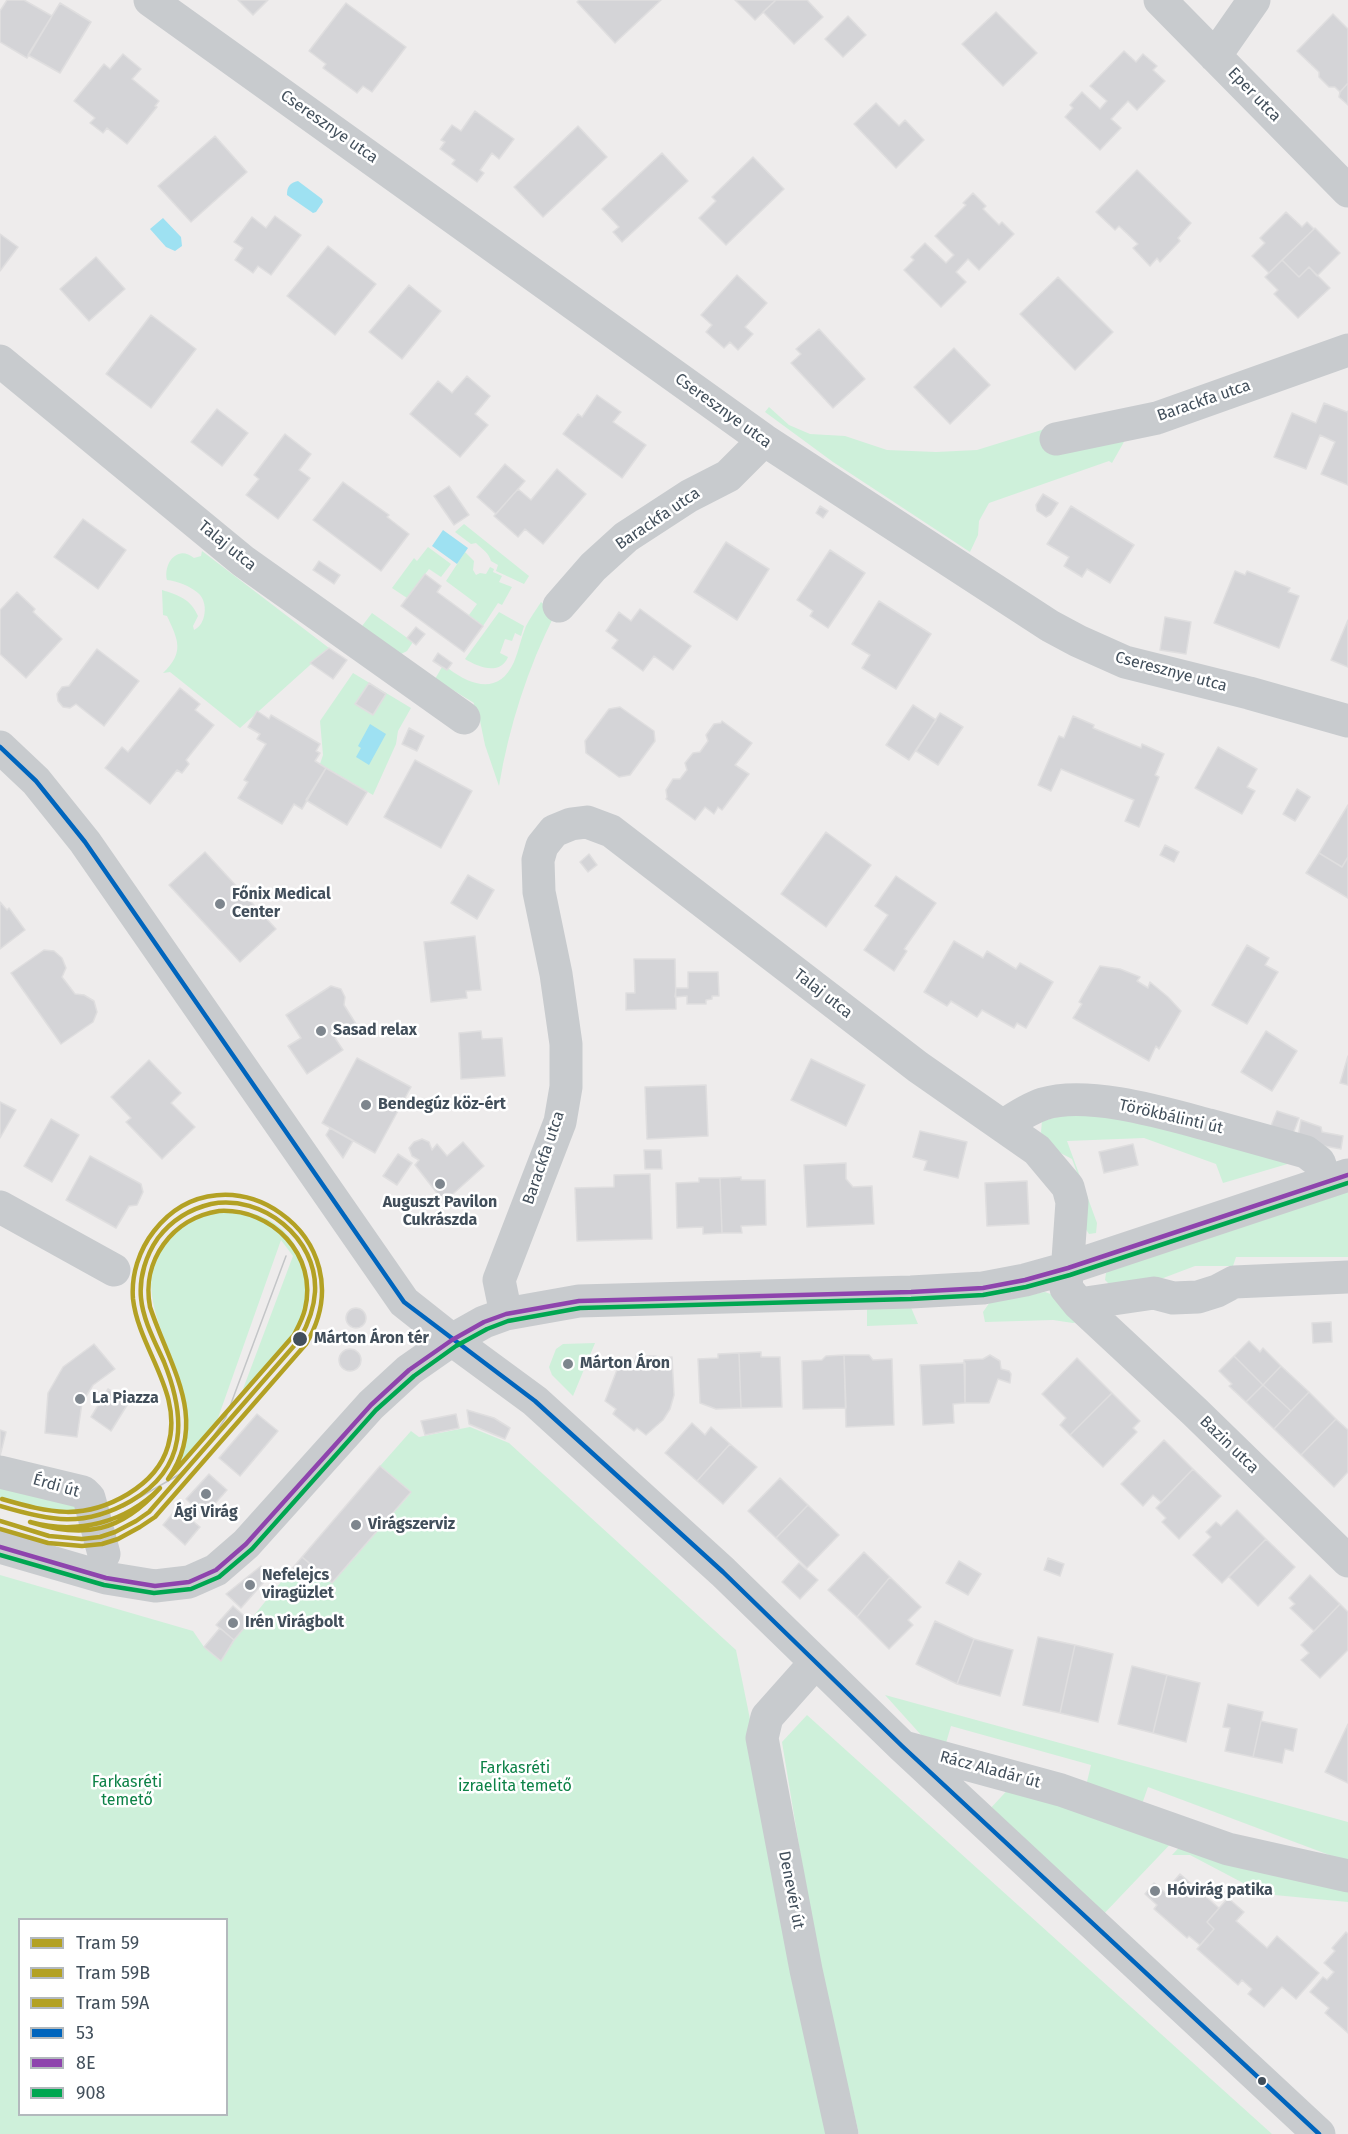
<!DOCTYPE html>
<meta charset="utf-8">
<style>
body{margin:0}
#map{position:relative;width:1348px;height:2134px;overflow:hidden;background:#eeecec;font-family:"Fira Sans",sans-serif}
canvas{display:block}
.legend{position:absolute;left:18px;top:1918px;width:210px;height:198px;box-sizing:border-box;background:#fff;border:2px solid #b3b9bd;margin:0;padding:8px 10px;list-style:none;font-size:18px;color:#424f5b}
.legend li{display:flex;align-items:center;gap:12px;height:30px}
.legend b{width:30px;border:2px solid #b3b9bd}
</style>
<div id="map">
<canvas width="1348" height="2134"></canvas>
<ul class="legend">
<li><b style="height:8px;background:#b3a124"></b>Tram 59</li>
<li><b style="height:8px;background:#b3a124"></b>Tram 59B</li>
<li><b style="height:8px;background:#b3a124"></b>Tram 59A</li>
<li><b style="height:8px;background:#0065bd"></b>53</li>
<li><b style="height:8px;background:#8e44ad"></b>8E</li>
<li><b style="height:8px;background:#00a651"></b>908</li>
</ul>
</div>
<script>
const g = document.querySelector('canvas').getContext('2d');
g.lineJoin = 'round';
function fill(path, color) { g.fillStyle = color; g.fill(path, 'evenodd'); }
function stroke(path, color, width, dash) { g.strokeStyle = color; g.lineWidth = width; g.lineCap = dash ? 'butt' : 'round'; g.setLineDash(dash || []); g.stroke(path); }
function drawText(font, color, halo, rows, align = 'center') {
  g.font = font + ' "Fira Sans",sans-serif'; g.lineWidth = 5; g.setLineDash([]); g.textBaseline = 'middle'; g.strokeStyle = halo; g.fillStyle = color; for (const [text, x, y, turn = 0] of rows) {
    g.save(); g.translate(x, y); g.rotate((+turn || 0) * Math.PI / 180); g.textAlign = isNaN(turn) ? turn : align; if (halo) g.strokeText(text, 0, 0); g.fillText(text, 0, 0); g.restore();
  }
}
fill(new Path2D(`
 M769 407 789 425 810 434 845 436 887 450 936 452 977 450 1048 428 1129 433 1112 463 1109 461 989 503 979 521 978 535 970 552 833 462 765 412Z
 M464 524 529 576 524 584 496 571 498 565 491 561C489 553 482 549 476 543L471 544 455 532Z
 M428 547 451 564 441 577 429 569 407 598 392 588 414 558 417 561Z
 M202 551 329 648 240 728 170 672 163 673C185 652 178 640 167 616L163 615 162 590C178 595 191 599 198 616L193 626 194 630C206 625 209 602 198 593 190 586 177 581 167 580 163 563 178 544 194 558L201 556Z
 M465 552 474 561 473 570 476 575 480 573 486 574 490 567 494 569 493 572 502 576 499 582 512 587 502 605 498 603 483 626 469 615 477 604 446 581Z
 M541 602 555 614C528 667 509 726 499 786L485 745 479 716 473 709 474 703 435 679 442 667 447 670 449 669C472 686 499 695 514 662 519 650 521 638 526 626 530 618 536 610 541 602Z
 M499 612 524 626 521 636 515 633 512 641 505 639 500 653 508 657C500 676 478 667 465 659Z
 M372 613 413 642 407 651 401 654 359 630Z
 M353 673 411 708 398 731 396 744 373 795 320 764 323 755 320 721Z
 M1095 1107 1301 1160 1223 1183 1216 1164 1144 1138 1067 1141 1097 1223 1096 1233 1089 1234 1085 1228 1086 1197 1072 1159 1045 1145 1041 1132 1042 1121Z
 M1348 1189V1257H1236L1233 1266H1195L1158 1280 1109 1284 1105 1280 1106 1273 1113 1269Z
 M218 1210C231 1210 243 1210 255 1214 305 1230 318 1287 297 1330L240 1397 293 1256 281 1240 218 1418 213 1428 180 1467 174 1468C175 1462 179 1457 181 1451 186 1439 189 1423 187 1410 182 1356 124 1291 167 1239 181 1222 197 1214 218 1210Z
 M1045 1292 1056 1296 1082 1321 1073 1323 1053 1320 985 1322 983 1312 990 1302Z
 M910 1305 918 1324 867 1326V1306Z
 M595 1343 573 1396 552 1375 549 1367 556 1349 563 1344Z
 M470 1427 509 1443 736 1650 834 2134H0V1575L193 1631 204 1647 221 1661 234 1640 290 1571 305 1584 318 1570 333 1582 411 1493 380 1466 411 1431 419 1437ZM20 1920H226V2114H20Z
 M0 1480 80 1501 81 1514 51 1511 0 1497Z
 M885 1695 1348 1822V1862L1148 1787 1142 1804 1086 1786 1091 1765 951 1726 946 1743 922 1736Z
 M807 1715 1272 2134H859L818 1961 782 1742Z
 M1014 1783 1178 1836 1099 1919 988 1811Z
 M1188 1838 1348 1880V1902L1264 1894 1190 1855H1172Z`), '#cef0da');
fill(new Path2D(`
 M298 181 322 199 323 202 316 212 313 213 287 195C287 186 290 183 298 181Z
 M163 218 181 237 182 246 175 251 166 247 150 229Z
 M443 530 468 548 457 564 432 546Z
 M370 724 386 734 369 765 356 757 361 748 358 746Z`), '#9ee1f2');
const building = new Path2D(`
 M7 0H24L52 16 27 58 0 42V11Z
 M238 0H268L253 15Z
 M579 0H661L615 43 577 2Z
 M735 0H776L755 20Z
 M776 0H807L823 17 794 44 763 12Z
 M60 3 91 22 60 73 28 55Z
 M346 3 406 47 372 92 363 86 357 93 323 68 326 64 309 51Z
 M996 12 1037 53 1003 86 962 44Z
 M1333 14 1348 29V83L1340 92 1335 87H1329L1319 77V72L1297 51Z
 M848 16 866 35 843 57 825 39Z
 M1124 51 1136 62 1143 54 1157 66 1153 70 1165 81 1137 110 1128 101 1111 119 1121 128 1100 150 1065 117 1073 108 1070 105 1082 92 1100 109 1107 101 1090 86Z
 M123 54 141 69 132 79 159 101 155 106 157 107 127 144 107 128 103 133 90 123 95 118 74 101 104 64 110 69Z
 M1348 83V105L1339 97 1340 92Z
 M876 103 899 126 905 120 924 140 896 168 854 124Z
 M475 111 514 139 499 159 492 153 480 170 484 173 477 182 452 164 455 160 440 149 445 142 441 140 452 125 461 131Z
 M578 126 607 157 543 217 514 187Z
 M215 136 247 172 191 222 158 186Z
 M662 153 688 181 622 242 613 232 619 227 602 209Z
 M753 157 784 189 726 245 699 218 716 201 712 197Z
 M1137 170 1191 223 1178 238 1180 241 1160 262 1157 258 1150 266 1133 248 1138 244 1119 226 1115 230 1096 212Z
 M973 193 986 206 983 209 999 225 1002 222 1014 234 979 270 968 259 956 272 966 282 941 307 904 270 914 260 911 257 925 243 946 263 954 255 935 236 966 205 963 203Z
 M1286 212 1302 227 1307 222 1314 229 1269 273 1252 256 1265 243 1260 238Z
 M275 216 301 235 271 275 258 266 253 273 235 260 243 248 234 242 252 217 266 228Z
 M1315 228 1340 253 1317 276 1309 267 1299 277 1282 260Z
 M0 234 18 247 0 271Z
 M328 246 376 284 335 335 287 296Z
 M96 257 125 289 89 321 60 289Z
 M1282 260 1299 277 1309 267 1330 288 1298 318 1274 294 1278 290 1265 277Z
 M737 275 767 303 745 327 753 334 738 350 730 342 724 348 706 332 712 325 701 315Z
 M1058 277 1113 332 1075 370 1020 314Z
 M409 285 441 311 402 359 369 332Z
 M151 315 196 349 151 408 106 374Z
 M819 329 865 379 833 408 791 363 801 354 796 349Z
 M954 348 990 385 950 424 914 387Z
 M467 376 490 396 475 414 488 425 460 457 410 414 438 381 452 393Z
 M597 395 621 412 613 422 646 445 622 478 563 434 578 414 582 417Z
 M1324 403 1347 412 1348 411V485L1321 474 1335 442 1320 435 1306 469 1274 457 1292 413 1316 423Z
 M217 409 248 433 222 466 191 442Z
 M285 434 311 454 299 470 310 478 278 519 246 495 259 479 254 475Z
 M505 464 525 481 496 514 477 497Z
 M557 469 586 494 543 544 525 529 518 537 494 516 518 489 531 500Z
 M343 482 389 515 387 517 409 534 381 571 313 520Z
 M449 486 469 515 454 525 434 496Z
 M1043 494 1058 503 1051 514 1046 517 1037 511 1036 505Z
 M820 506 828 511 823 518 816 513Z
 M1071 506 1134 545 1110 583 1087 569 1082 577 1064 566 1069 557 1047 544Z
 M83 519 126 550 98 589 54 557Z
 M726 542 769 569 737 620 694 592Z
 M830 550 865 573 828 628 810 616 813 611 797 600Z
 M319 561 340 575 334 584 313 570Z
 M1235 571 1245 575 1247 571 1290 588 1288 592 1299 596 1279 648 1214 623Z
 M425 574 441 586 437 592 483 626 464 652 401 606Z
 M17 592 35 609 33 612 62 639 26 678 0 654V610Z
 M879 601 931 634 896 689 862 668 870 655 852 644Z
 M640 609 691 646 673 670 654 656 643 671 612 648 618 640 606 631 619 612 631 621Z
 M1165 617 1191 622 1186 654 1160 650Z
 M1348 620V667L1331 660Z
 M416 627 425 634 416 645 407 638Z
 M329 648 347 660 333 679 310 663Z
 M97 649 139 681 104 726 76 704 70 708 63 707 58 701 57 694 62 687 69 686Z
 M438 653 452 663 447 670 433 661Z
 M369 683 386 694 373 715 355 704Z
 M180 688 200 704 195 710 214 725 186 760 189 764 182 773 177 770 150 804 105 768 122 747 128 752Z
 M913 705 936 720 909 760 886 745Z
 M620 707 654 731 655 741 630 775 619 777 586 753 585 741 609 709Z
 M257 711 269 719 271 715 320 744 316 751 320 753 315 761 326 768 302 809 294 804 282 824 238 798 248 782 244 780 266 744 257 739 260 734 248 727Z
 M940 713 963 727 938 765 916 751Z
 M1073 716 1094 725 1093 728 1141 748 1142 744 1164 754 1155 775 1159 777 1139 827 1125 821 1134 800 1061 769 1051 791 1038 785 1059 736 1064 738Z
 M722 721 752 743 735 765 749 774 722 810 718 807 714 814 705 807 695 820 666 799 667 797 666 790 673 779H680L687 770 685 763 693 753 700 752 708 741 706 735 714 724 721 723Z
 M409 728 424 736 417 751 402 744Z
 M1218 747 1257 769 1247 787 1255 791 1242 814 1195 788Z
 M415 760 472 791 441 848 384 817Z
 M326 768 367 792 347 825 306 800Z
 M1297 789 1310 797 1295 821 1283 814Z
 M1348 805V857L1342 867 1319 853Z
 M826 832 871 865 826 927 781 894Z
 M1165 845 1179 852 1174 862 1160 855Z
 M205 852 276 929 240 962 169 885Z
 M1319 853 1342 867 1348 857V898L1306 873Z
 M589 854 597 865 588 872 580 862Z
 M468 875 494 890 477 919 451 903Z
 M896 876 936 903 904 949 907 951 894 971 864 950 888 915 875 906Z
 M0 902 7 910 9 908 25 930 0 949Z
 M475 936 481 990 466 991 467 998 431 1002 424 942Z
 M954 941 983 958 987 951 1016 969 1020 963 1053 982 1026 1028 1017 1023 1014 1028 982 1010 977 1017 951 1001 947 1006 924 992Z
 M1247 945 1269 958 1265 965 1278 972 1247 1024 1212 1005Z
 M44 950 54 951 62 958 66 968 62 977 75 994 84 995 94 1001 97 1012 93 1022 61 1044 11 973Z
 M634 959H675L676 1009 626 1010V993H635Z
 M1100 966 1120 969 1140 977 1137 981 1148 988 1150 982 1168 997 1181 1011 1159 1049 1156 1046 1149 1061 1073 1018 1082 1004 1079 1002Z
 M688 972H718L719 996H712V999L706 1000V1004H687V996L675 997 676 988H688Z
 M331 986 341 989 345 997 344 1005 356 1024 335 1038 343 1050 307 1074 288 1046 301 1038 286 1015Z
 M481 1031 482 1039 502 1038 505 1076 461 1079 459 1033Z
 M1266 1031 1297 1051 1272 1091 1241 1072Z
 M1348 1056V1085L1340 1083Z
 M357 1058 411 1087 375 1153 322 1123Z
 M811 1059 865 1085 846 1126 791 1100Z
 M149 1060 181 1093 171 1103 195 1127 162 1159 126 1122 131 1118 111 1097Z
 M706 1085 708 1136 647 1139 645 1087Z
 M0 1102 16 1110 0 1138Z
 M1277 1111 1299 1118 1293 1134 1271 1126Z
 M51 1119 79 1135 52 1182 24 1166Z
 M1301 1120 1321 1127 1322 1132 1343 1136 1341 1149 1324 1146 1298 1137Z
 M330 1128 353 1141 343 1158 326 1135Z
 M920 1131 967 1142 958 1178 924 1170 927 1161 913 1157Z
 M422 1139 429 1142 432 1150 437 1144 447 1156 463 1142 484 1166 444 1202 415 1165 419 1160 412 1156 409 1148 414 1142Z
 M1133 1144 1138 1165 1104 1173 1099 1152Z
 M644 1150H661L662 1169H645Z
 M398 1154 412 1163 397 1185 383 1176Z
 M90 1156 141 1184 143 1192 137 1205 129 1206 116 1228 66 1200Z
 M846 1163V1179L853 1187 872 1186 874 1224 807 1227 804 1165Z
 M650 1174 652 1239 577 1241 575 1188 614 1187V1175Z
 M741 1177V1180H765L766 1225 741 1226 742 1233H722L720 1178Z
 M699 1178H720L722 1233 703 1234V1227L677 1228 676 1183 699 1182Z
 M1027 1181 1029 1224 987 1226 985 1183Z
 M346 1318a10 10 0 1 1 20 0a10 10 0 1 1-20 0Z
 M1331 1322 1332 1342 1313 1343 1312 1323Z
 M1249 1341 1260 1352 1263 1348 1281 1366 1263 1385 1234 1356Z
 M94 1344 115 1369 93 1385 82 1403 77 1437 45 1433 48 1393 63 1367Z
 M339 1360a11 11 0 1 1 22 0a11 11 0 1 1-22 0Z
 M761 1352V1357H780L782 1407 741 1408 739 1353Z
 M739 1353 741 1408 716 1409 700 1403 698 1359 718 1358V1354Z
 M844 1355 846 1408 803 1409 802 1361 822 1360 826 1356Z
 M844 1355H869L873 1360 892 1359 894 1425 846 1427Z
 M990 1355 1000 1361 1001 1369 1009 1371 1011 1374 1010 1383 998 1379 989 1403H965L964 1360 983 1359Z
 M636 1356H656V1358L672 1357 674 1395 670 1409 663 1420 646 1435 637 1428 634 1431 613 1414 616 1409 605 1401 620 1362 636 1360Z
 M1234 1356 1263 1385 1246 1402 1229 1386 1232 1384 1219 1371Z
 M1077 1358 1112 1393 1070 1435 1060 1425 1066 1418 1042 1394Z
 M965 1363V1403L953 1404 954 1423 923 1425 920 1365Z
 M1281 1366 1309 1392 1291 1411 1263 1385Z
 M1263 1385 1291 1411 1274 1429 1246 1402Z
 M108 1389 129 1402 111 1431 91 1417Z
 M1309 1392 1336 1419 1301 1455 1274 1429Z
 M1112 1393 1140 1421 1133 1428 1137 1432 1103 1467 1070 1435Z
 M467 1410 494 1418 510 1428 505 1439 469 1424Z
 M257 1414 278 1431 240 1476 219 1458Z
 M456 1414 459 1428 425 1435 421 1421Z
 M1336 1419 1348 1430V1472L1334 1487 1301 1455Z
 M692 1423 705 1435 711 1427 730 1444 697 1481 665 1453Z
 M0 1430 6 1432 0 1456Z
 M1164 1440 1193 1469 1161 1502 1153 1495 1143 1506 1121 1484Z
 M730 1444 757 1467 723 1504 697 1481Z
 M380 1466 411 1492 332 1583 302 1557Z
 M1193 1469 1221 1496 1179 1539 1162 1522 1166 1518 1156 1508Z
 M209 1474 227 1490 204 1516 186 1499Z
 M780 1478 808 1505 776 1538 748 1511Z
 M808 1505 839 1535 807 1568 776 1538Z
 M177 1508 200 1527 185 1545 163 1525Z
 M1237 1510 1266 1539 1222 1583 1193 1555 1211 1537 1206 1532 1216 1522 1221 1526Z
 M1266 1539 1295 1567 1258 1606 1229 1577Z
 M864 1552 890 1577 857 1617 828 1590Z
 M302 1557 318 1570 305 1585 290 1571Z
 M1048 1558 1064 1564 1060 1576 1044 1570Z
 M959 1561 981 1574 968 1595 946 1583Z
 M799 1563 818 1580 800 1599 782 1582Z
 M261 1566 270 1575 241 1608 226 1594Z
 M1310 1575 1340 1604 1314 1631 1290 1608 1295 1604 1289 1598Z
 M890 1577 921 1607 908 1620 913 1625 889 1649 857 1617Z
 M1340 1604 1348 1612V1650L1320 1678 1301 1660 1309 1653 1301 1645Z
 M233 1606 250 1621 234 1640 216 1625Z
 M935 1621 974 1639 957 1684 916 1664Z
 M220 1628 234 1640 221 1661 204 1647Z
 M1038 1637 1075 1645 1060 1713 1023 1705Z
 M974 1639 1013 1650 1000 1696 957 1684Z
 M1075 1645 1113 1654 1098 1722 1060 1713Z
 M1132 1666 1167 1675 1153 1733 1118 1724Z
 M1167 1675 1200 1683 1186 1742 1153 1733Z
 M1228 1704 1263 1712 1253 1757 1225 1751 1230 1728 1223 1727Z
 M1261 1721 1297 1729 1293 1751 1285 1749 1282 1763 1253 1757Z
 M1348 1724V1783L1325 1772Z
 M1180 1874 1219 1908 1207 1922 1214 1929 1200 1945 1189 1936 1187 1938 1154 1909 1157 1905 1145 1894 1154 1883 1168 1895 1172 1890 1169 1887Z
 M1228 1898 1244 1912 1236 1921 1267 1948 1277 1936 1319 1973 1296 1999 1282 1987 1264 2007 1248 1994 1252 1989 1242 1980 1238 1985 1197 1949 1214 1929 1207 1922Z
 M1346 1932 1348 1934V2033L1325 2013 1329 2008 1310 1992 1323 1977 1327 1980 1334 1972 1324 1963 1335 1951 1332 1948Z`);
fill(building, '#d4d4d7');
stroke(building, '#dfdedf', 1.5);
stroke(new Path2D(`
 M150 0 764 440 1050 626 1078 641 1125 662 1249 693 1348 721
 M1160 0 1348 191
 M1215 56 1254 0
 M0 361 243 561 464 718
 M1056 439 1157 418 1348 350
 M559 606 593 567 626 537 689 496 728 476 764 440
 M0 747 36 781 85 842 404 1302 452 1340 535 1401 723 1572 902 1746 1319 2134
 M1003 1126C1015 1118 1028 1109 1043 1104 1087 1090 1164 1113 1209 1125 1241 1134 1273 1143 1306 1152L1319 1162 1326 1182
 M0 1207 114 1270
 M1079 1304 1154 1293 1173 1298 1198 1297 1217 1291 1234 1282 1348 1277
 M506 1314 499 1280 560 1122 566 1087V1044L556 974 539 892 538 860 542 846 554 831 571 824 587 822 611 831 918 1067 1037 1150 1068 1187 1072 1202 1066 1288 1079 1304 1195 1412 1348 1561
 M0 1472 83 1492 89 1498 104 1554
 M0 1547 106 1578 155 1586 189 1582 216 1570 246 1544 371 1405 409 1370 452 1340 484 1322 506 1314 579 1301 911 1292 983 1288 1025 1280 1068 1268 1348 1175
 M815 1663 767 1717 762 1738 806 1970 842 2134
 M907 1748 1061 1790 1228 1849 1348 1876`), '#c8cbce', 33);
stroke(new Path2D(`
 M206 1448 226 1417 286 1256
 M123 1507 180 1474 201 1453`), '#c3c5c7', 1.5);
stroke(new Path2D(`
 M0 747 36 781 85 842 404 1302 535 1401 723 1572 902 1746 1319 2134`), '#0065bd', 4.5);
stroke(new Path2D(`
 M0 1547 106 1578 155 1586 189 1582 216 1570 246 1544 371 1405 409 1370 452 1340 484 1322 506 1314 579 1301 911 1292 983 1288 1025 1280 1068 1268 1348 1175`), '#8e44ad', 4.5);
stroke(new Path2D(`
 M0 1555 104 1585 154 1593 191 1589 219 1577 252 1549 376 1410 414 1376 456 1346 487 1329 508 1321 580 1308 911 1299 983 1295 1026 1287 1070 1275 1348 1183`), '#00a651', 4.5);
stroke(new Path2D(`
 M0 1506C50 1521 84 1528 131 1501 188 1468 186 1417 164 1362 155 1342 143 1320 141 1298 139 1277 146 1255 158 1238 171 1221 190 1209 211 1204 262 1194 318 1238 315 1292 314 1310 308 1324 300 1339L149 1512 136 1521 115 1532 100 1537 82 1539 49 1536 0 1521`), '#b3a124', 4.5);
stroke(new Path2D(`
 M219 1211C272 1208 318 1255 305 1309 303 1318 298 1327 294 1335L168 1479C210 1420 169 1365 150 1307 141 1261 172 1218 219 1211Z
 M160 1488C121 1532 85 1539 30 1522 77 1535 125 1523 160 1488Z`), '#b3a124', 4.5);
stroke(new Path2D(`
 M0 1529 48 1543 82 1546 102 1544 118 1539 140 1527 155 1517 306 1344C370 1237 225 1140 154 1231 139 1250 131 1275 133 1299 139 1350 184 1393 168 1446 162 1467 146 1483 128 1494 83 1521 50 1513 2 1499`), '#b3a124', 4.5);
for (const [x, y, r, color] of [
 [220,904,6,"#7e868e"],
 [321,1031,6,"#7e868e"],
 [366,1105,6,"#7e868e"],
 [440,1184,6,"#7e868e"],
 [300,1339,8,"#424f5b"],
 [568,1364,6,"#7e868e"],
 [80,1399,6,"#7e868e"],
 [206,1494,6,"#7e868e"],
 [356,1525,6,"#7e868e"],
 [250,1585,6,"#7e868e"],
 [233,1623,6,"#7e868e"],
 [1155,1891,6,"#7e868e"],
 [1262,2081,5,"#424f5b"]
]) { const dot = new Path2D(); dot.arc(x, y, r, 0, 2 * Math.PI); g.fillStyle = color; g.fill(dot); stroke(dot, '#fff', 2); }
drawText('16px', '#424f5b', '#fff', [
 ["Eper utca",1254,95,46],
 ["Cseresznye utca",329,127,35],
 ["Barackfa utca",1204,401,-19],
 ["Cseresznye utca",723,411,36],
 ["Barackfa utca",658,519,-34],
 ["Talaj utca",227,546,39],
 ["Cseresznye utca",1171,672,15],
 ["Talaj utca",823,994,38],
 ["Törökbálinti út",1171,1117,13],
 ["Barackfa utca",544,1158,-71],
 ["Bazin utca",1229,1445,44],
 ["Érdi út",56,1486,16],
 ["Rácz Aladár út",990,1770,15],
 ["Denevér út",791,1890,79]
]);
drawText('bold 16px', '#424f5b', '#fff', [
 ["Főnix Medical",232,895],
 ["Center",232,913],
 ["Sasad relax",333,1031],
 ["Bendegúz köz-ért",378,1105],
 ["Auguszt Pavilon",440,1203,"center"],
 ["Cukrászda",440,1221,"center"],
 ["Márton Áron",580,1364],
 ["La Piazza",92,1399],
 ["Ági Virág",206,1513,"center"],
 ["Virágszerviz",368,1525],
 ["Nefelejcs",262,1576],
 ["viragüzlet",262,1594],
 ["Irén Virágbolt",245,1623],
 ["Hóvirág patika",1167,1891]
], 'left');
drawText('bold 16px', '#424f5b', '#fff', [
 ["Márton Áron tér",314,1339]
], 'left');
drawText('16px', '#0d8247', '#fff', [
 ["Farkasréti",515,1769],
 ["izraelita temető",515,1787],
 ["Farkasréti",127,1783],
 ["temető",127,1801]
]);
</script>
